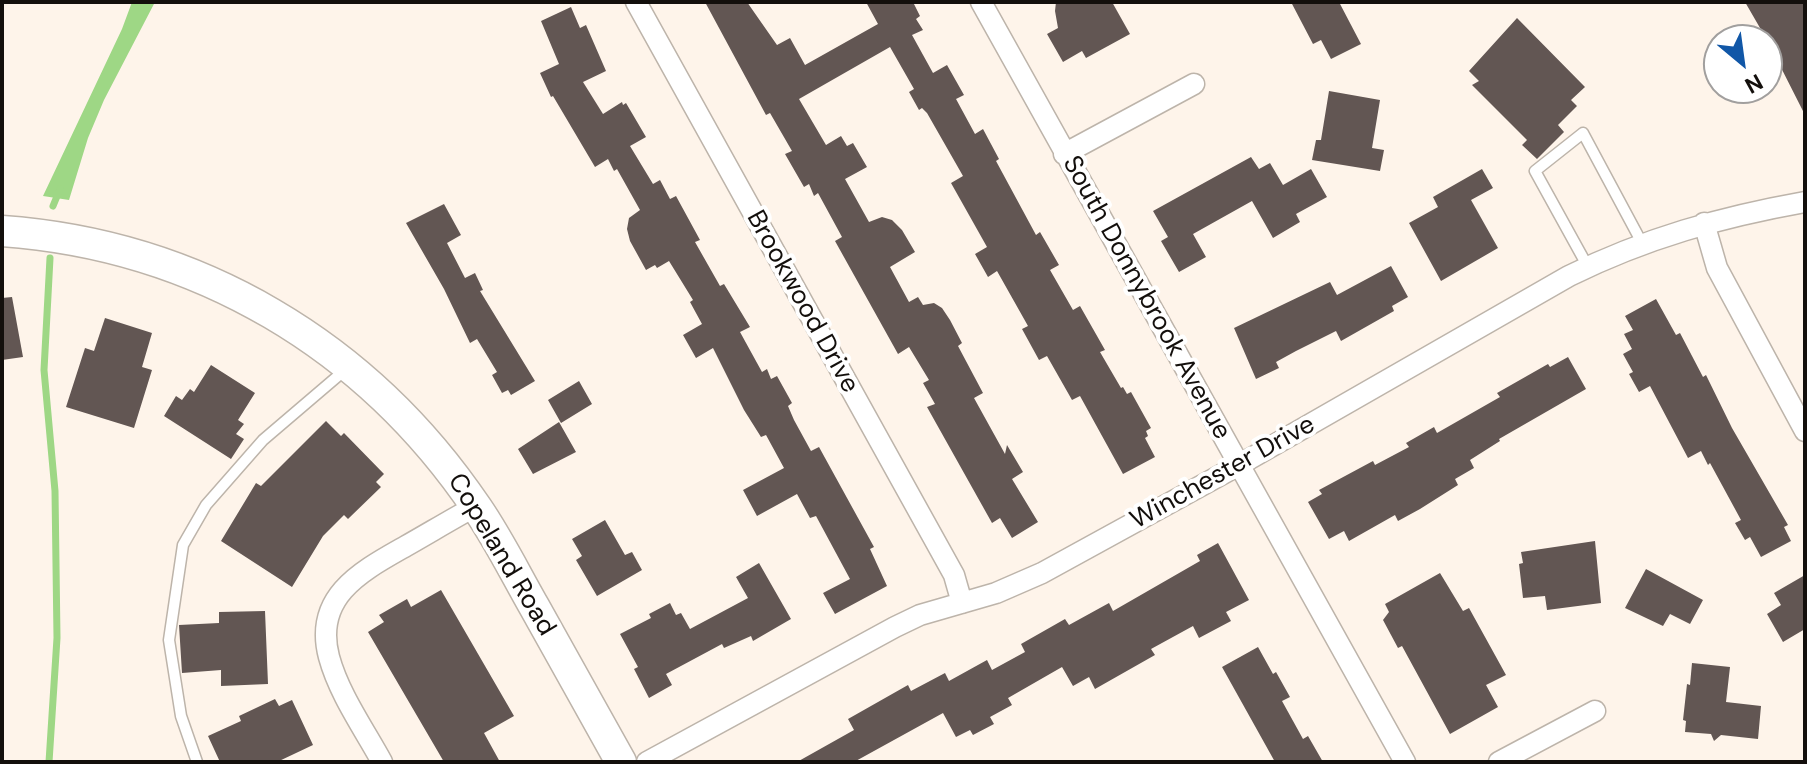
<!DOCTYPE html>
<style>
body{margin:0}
#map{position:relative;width:1807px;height:764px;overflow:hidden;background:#fef4ea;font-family:"DM Sans",sans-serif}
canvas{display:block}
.frame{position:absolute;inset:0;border:4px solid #130f0c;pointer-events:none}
.north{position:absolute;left:1703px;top:24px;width:80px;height:80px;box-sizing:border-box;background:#fff;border:2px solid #a19f9e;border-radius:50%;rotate:151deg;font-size:22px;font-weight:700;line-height:32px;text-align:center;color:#130f0c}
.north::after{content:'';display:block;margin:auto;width:28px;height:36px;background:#1157a7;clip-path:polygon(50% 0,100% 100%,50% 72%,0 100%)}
</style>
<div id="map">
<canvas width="1807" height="764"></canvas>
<div class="frame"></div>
<div class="north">N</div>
</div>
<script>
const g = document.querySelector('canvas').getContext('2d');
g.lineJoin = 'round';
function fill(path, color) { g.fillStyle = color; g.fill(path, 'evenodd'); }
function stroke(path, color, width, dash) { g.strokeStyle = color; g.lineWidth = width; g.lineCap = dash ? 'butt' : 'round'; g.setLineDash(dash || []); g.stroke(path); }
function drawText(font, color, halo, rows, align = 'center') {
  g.font = font + ' "DM Sans",sans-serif'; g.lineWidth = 8; g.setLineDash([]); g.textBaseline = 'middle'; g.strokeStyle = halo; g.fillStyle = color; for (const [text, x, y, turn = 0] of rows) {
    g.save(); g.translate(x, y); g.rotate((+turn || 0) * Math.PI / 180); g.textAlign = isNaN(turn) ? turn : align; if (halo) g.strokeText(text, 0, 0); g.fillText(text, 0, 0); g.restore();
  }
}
fill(new Path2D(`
 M132 2H155L104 100 88 138 69 200 43 196 122 29Z`), '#9ed785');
stroke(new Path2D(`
 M53 206 60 189
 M49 762 57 638 55 491 44 370 50 258`), '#9ed785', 7);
fill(new Path2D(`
 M705 2H747L777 45 790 38 805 65 878 24 866 2H913L920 16 916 19 923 30 912 35 933 73 947 65 964 95 956 99 975 134 983 129 999 159 996 161 1036 235 1040 232 1059 265 1050 270 1073 310 1080 306 1105 350 1100 352 1121 388 1123 387 1127 394 1131 392 1151 428 1146 431 1148 436 1145 438 1155 457 1123 474 1080 396 1072 400 1047 356 1039 360 1022 329 1028 326 997 271 988 277 975 254 987 247 951 183 963 176 927 113 922 108 919 110 909 92 914 89 890 47 799 99 826 145 841 136 847 146 853 143 867 167 845 179 869 222 882 217 892 220 902 230 915 252 890 267 909 302 918 297 923 305 934 303 942 308 950 320 962 343 958 346 983 393 974 398 1005 454 1007 445 1023 472 1012 479 1038 522 1012 538 1000 518 992 523 927 407 935 404 923 383 929 380 909 347 898 354 835 241 842 237 818 193 814 196 809 184 804 187 785 154 792 151 770 113 766 115Z
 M1056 2H1112L1130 34 1086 58 1082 51 1063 62 1047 34 1058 28 1055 11Z
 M1291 2H1339L1361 44 1331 59 1321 40 1313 44Z
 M1745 2H1805V115L1767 40Z
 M571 7 580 28 586 25 606 71 583 82 603 114 622 102 623 105 626 103 646 137 630 146 653 184 660 180 670 199 676 196 700 240 695 242 720 286 724 284 750 327 740 332 762 372 767 369 771 379 777 376 792 403 788 406 794 420 811 451 819 447 874 547 870 549 887 586 835 614 823 593 850 579 816 516 810 518 797 494 757 516 743 490 784 468 766 435 761 437 744 410 713 348 696 358 683 335 702 324 690 302 693 300 669 261 657 268 655 265 646 270 630 241 627 229 629 218 640 210 617 169 614 171 608 159 595 167 553 96 551 97 540 73 559 64 541 21Z
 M1517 18 1585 87 1571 100 1577 106 1558 125 1564 132 1537 159 1522 145 1527 140 1472 85 1479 81 1469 71Z
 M1329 91 1380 100 1372 148 1384 150 1380 171 1312 160 1316 140H1321Z
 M1251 157 1259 169 1270 163 1283 185 1311 169 1327 197 1296 214 1300 222 1273 238 1252 201 1193 234 1206 257 1179 272 1161 241 1168 237 1153 211Z
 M1482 169 1493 188 1471 200 1498 248 1441 281 1409 223 1438 207 1433 197Z
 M444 204 461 235 447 243 465 278 475 273 483 290 480 291 535 381 511 395 508 390 502 393 492 375 497 372 477 339 470 343 444 289 406 223Z
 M1391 266 1408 297 1392 306 1394 311 1341 341 1336 331 1296 351 1276 362 1279 368 1256 379 1234 328 1330 282 1337 295Z
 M12 297 23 357 2 360V298Z
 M1656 299 1676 335 1680 333 1703 377 1706 375 1732 428 1788 525 1784 527 1791 541 1761 557 1750 537 1745 540 1735 523 1741 520 1710 463 1708 465 1701 451 1688 458 1650 386 1639 392 1629 374 1633 372 1623 354 1632 349 1624 334 1633 330 1625 316Z
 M105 318 152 333 142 367 152 370 134 428 66 407 85 348 94 351Z
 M1568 357 1586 389 1499 439 1500 441 1470 460 1474 468 1455 479 1458 485 1420 509 1398 521 1395 515 1349 541 1344 531 1329 539 1308 502 1322 494 1319 490 1373 461 1375 465 1409 447 1406 443 1434 427 1437 433 1500 397 1497 393 1548 364 1550 367Z
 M211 365 255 393 238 420 244 424 236 434 244 439 231 459 164 416 176 396 182 400 190 389 194 392Z
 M579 381 592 404 561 423 548 400Z
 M326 421 341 436 344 433 384 474 376 482 381 487 348 519 344 515 323 536 292 587 221 541 256 483 261 486Z
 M559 422 576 452 533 474 518 449Z
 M605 520 625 555 632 552 642 570 597 596 576 560 582 556 572 539Z
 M1595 541 1601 603 1547 610 1545 596 1523 598 1519 564 1523 563 1521 552Z
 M1218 543 1249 600 1226 612 1231 621 1199 638 1193 626 1151 649 1155 655 1095 689 1089 677 1073 686 1062 667 1008 698 1012 705 990 717 994 724 973 735 970 730 956 737 943 713 854 762H797L854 730 848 719 908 685 911 691 945 673 949 681 987 660 992 670 1025 652 1021 644 1065 619 1069 625 1109 603 1113 611 1200 561 1197 555Z
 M759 563 791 619 753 641 751 636 724 648 722 644 666 674 672 685 649 698 634 669 638 667 620 634 651 618 649 614 670 603 676 615 681 613 690 629 748 598 736 577Z
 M1646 569 1703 600 1690 624 1670 614 1663 626 1625 608Z
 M1440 573 1463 611 1469 608 1506 675 1486 685 1498 707 1450 734 1402 646 1398 648 1383 620 1389 612 1385 604Z
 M1805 575V629L1783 642 1767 614 1781 605 1774 593Z
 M441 590 514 716 484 733 500 762H444L368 632 384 622 379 615 407 599 411 607Z
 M265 611 268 684 221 686V670L182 673 179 625 219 623V612Z
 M1258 647 1273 674 1276 672 1290 697 1282 701 1303 739 1308 736 1323 762H1275L1222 667Z
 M1692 663 1730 667 1726 702 1761 706 1758 739 1721 735 1714 741 1711 734 1685 732 1686 721 1683 720 1687 684 1690 685Z
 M275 699 279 706 292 700 313 745 277 762H220L208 736 241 721 239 716Z`), '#625653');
const lane = new Path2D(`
 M1588 267 1535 171 1583 133 1642 243
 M197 762 181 716 169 640 183 545 206 505 263 440 345 370`);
const street = new Path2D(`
 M636 2 954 575 962 603
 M981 2 1405 762
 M1064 154 1194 84
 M1704 223 1717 268 1805 431
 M382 762C364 729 339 694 329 657 313 596 362 571 406 546 429 533 452 519 476 506
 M647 762 895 627 920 615 996 593 1042 573 1239 465 1569 276C1646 238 1721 217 1805 202
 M1499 762 1595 711`);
const secondary = new Path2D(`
 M2 231C198 245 367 345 477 508 499 540 516 575 535 608 564 659 592 711 621 762`);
stroke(lane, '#bdb4aa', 13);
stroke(street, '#bdb4aa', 23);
stroke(secondary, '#bdb4aa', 33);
stroke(lane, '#fff', 10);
stroke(street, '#fff', 20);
stroke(secondary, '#fff', 30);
drawText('26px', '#130f0c', '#fff', [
 ["South Donnybrook Avenue",1146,298,61],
 ["Brookwood Drive",802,302,61],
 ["Winchester Drive",1223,473,-29],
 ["Copeland Road",501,555,59]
]);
</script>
